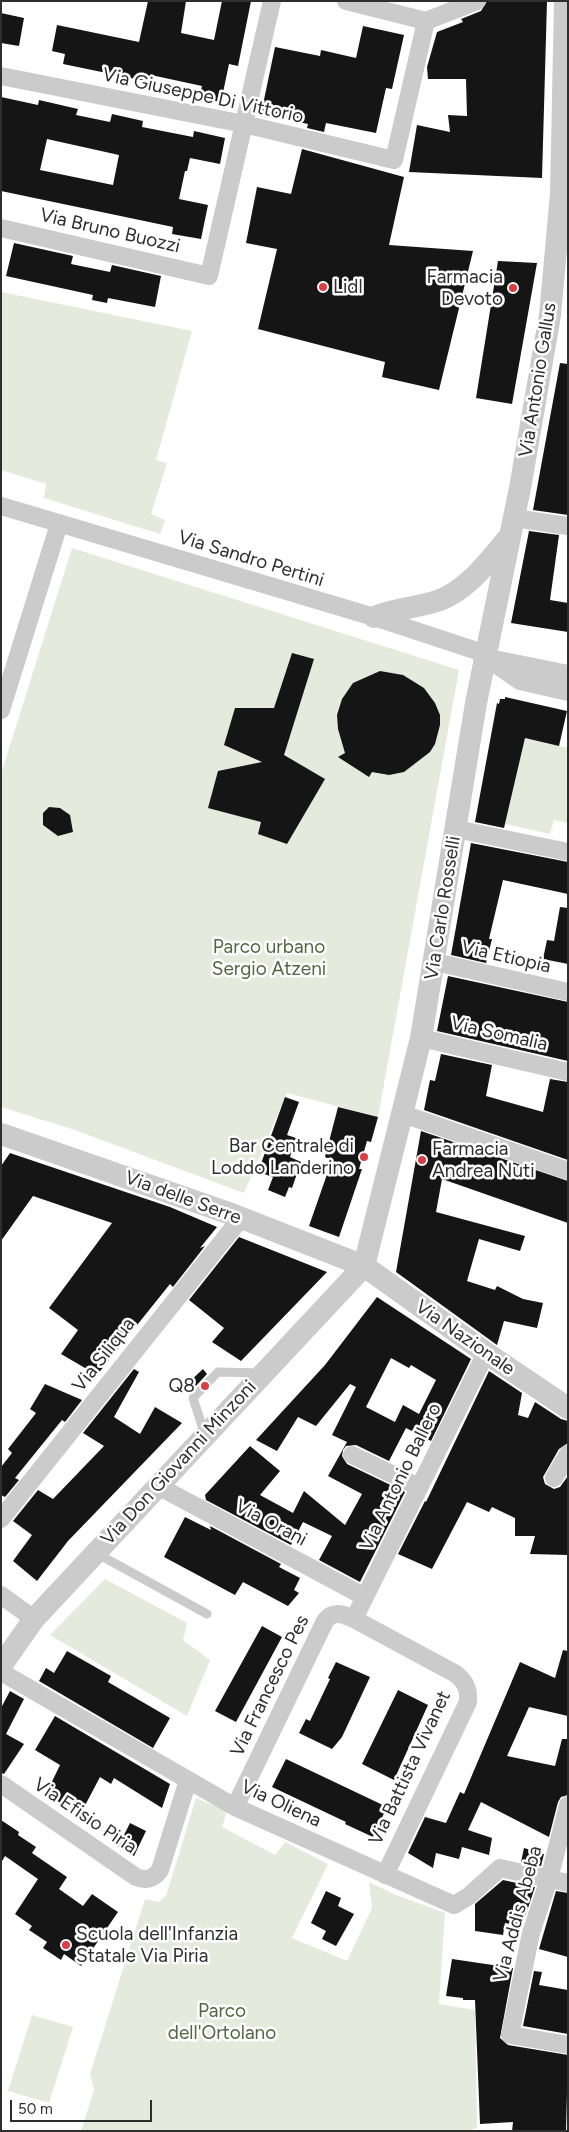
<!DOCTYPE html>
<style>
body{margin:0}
#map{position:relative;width:569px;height:2132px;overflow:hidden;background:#fff;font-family:Figtree,sans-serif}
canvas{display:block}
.frame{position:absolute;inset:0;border:2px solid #2e2e2e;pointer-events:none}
.scale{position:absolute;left:10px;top:2100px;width:142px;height:22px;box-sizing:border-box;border:2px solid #2e2e2e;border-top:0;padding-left:6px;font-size:15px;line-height:18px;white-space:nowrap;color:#2e2e2e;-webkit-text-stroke:4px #fff;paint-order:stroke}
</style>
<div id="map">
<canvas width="569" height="2132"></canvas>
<div class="frame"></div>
<div class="scale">50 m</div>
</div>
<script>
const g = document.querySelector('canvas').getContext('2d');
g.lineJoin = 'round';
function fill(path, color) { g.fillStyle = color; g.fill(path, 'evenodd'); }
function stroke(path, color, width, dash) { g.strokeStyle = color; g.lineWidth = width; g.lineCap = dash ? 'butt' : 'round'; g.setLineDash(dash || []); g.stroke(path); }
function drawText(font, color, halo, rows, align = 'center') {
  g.font = font + ' Figtree,sans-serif'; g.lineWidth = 5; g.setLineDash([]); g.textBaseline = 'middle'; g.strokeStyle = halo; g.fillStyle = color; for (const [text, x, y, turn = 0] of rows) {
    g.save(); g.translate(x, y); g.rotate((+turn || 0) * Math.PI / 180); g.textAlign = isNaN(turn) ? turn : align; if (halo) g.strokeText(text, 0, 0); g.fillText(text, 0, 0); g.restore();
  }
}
fill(new Path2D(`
 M1 292 192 331 156 460 167 463 151 514 165 520 160 534 44 498 46 484 1 470Z
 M72 548 459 670 378 1117 287 1093 244 1193 72 1129 1 1107V774Z
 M525 738 568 748V823L554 820 550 834 505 824Z
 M105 1579 187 1623 183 1640 210 1660 187 1716 50 1635Z
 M196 1798 227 1811 222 1827 275 1855 285 1842 328 1864 292 1938 347 1961 372 1908 369 1882 396 1895 445 1913 439 2004 475 2010 477 2128 467 2131H81L94 2090 90 2074 145 1899 159 1902 166 1896Z
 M32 2015 73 2027 49 2103 8 2091Z`), '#e4ebdd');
fill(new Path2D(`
 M148 1H186L181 33 214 40 222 1H251L238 66 229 64 221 102 199 98 202 86 151 75 150 82 63 64 65 54 52 51 57 25 139 42Z
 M487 1H547L542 178 409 172 417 125 450 132 448 115 467 116 466 79H428L427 67 437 32 463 22 461 19 481 11Z
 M1 13 24 18 19 46 1 43Z
 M363 26 404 35 392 89 386 88 376 133 326 123 324 132 307 128 308 124 261 114 275 47 320 56 321 50 356 58Z
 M1 97 38 105 39 100 78 109 76 115 110 122 112 114 143 121 142 127 193 137 194 131 225 138 220 164 190 158 187 171H185L179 199 208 205 201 239 172 234 173 227 1 191ZM47 139 119 155 113 185 40 170Z
 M302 149 404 177 389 245 473 251 439 390 382 377 385 362 258 329 277 249 246 243 257 187 291 194Z
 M14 243 73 256 71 264 110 272 112 265 161 276 155 307 108 298 107 303 92 300 93 295 6 276Z
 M498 261 537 263 512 404 476 398Z
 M560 363 568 364V515L533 510Z
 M529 531 559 535 550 600 568 603V632L511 623Z
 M292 653 314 659 284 755 325 779 287 844 258 834 261 822 208 808 218 771 262 762 224 745 235 708H274Z
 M380 671 403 675 424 688 435 703 440 715V725L435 744 430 752 404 772 389 775 372 772 369 777 338 757 345 753 338 729 337 715 342 699 353 683Z
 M505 697 567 711 559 746 525 738 504 828 475 822 497 703 499 704 500 699H505Z
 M49 807 60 808 70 815 73 832 58 836 43 825V813Z
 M471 843 568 862V894L503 880 489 939H492L486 963 451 955Z
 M560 907 568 908V964L543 959 547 940 554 941Z
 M448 976 568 1002V1061L437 1031Z
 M441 1054 492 1065 486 1096 543 1112 550 1079 568 1082V1160L424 1110 430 1080 435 1081Z
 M285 1097 299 1102 287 1135 296 1138 290 1157 301 1162 292 1188 289 1187 285 1197 268 1190 273 1177 258 1172Z
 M338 1107 378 1117 371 1142 367 1141 359 1169H362L339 1237 309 1226 332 1160 325 1157Z
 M421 1131 568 1181V1223L442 1179 436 1212 525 1236 520 1251 479 1239 467 1281 495 1290 497 1286 523 1299 543 1303 537 1328 504 1321 497 1345 396 1272Z
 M10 1153 170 1207 217 1227 200 1248 205 1246 173 1287 170 1284 97 1375 61 1354 78 1330 49 1308 112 1223 33 1196 1 1241V1166Z
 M239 1237 327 1272 241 1361 212 1342 224 1328 189 1300Z
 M377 1297 471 1359 431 1441 406 1428 389 1461 356 1445 346 1446 343 1450 342 1456 347 1464 405 1492 360 1582 319 1560 332 1536 303 1522 291 1545 206 1500 205 1495 250 1446 280 1471 260 1495 293 1513 304 1491 345 1525 362 1494 328 1476 347 1442 332 1435 356 1387 350 1384 316 1426 298 1417 277 1451 256 1440 325 1365ZM391 1358 409 1368 411 1365 436 1380 419 1414 403 1405 395 1422 366 1407Z
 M134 1369 139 1372 114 1417 140 1434 155 1407 182 1423 68 1541 37 1581 13 1561 32 1535 13 1521 38 1490 53 1499 104 1446 83 1433Z
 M203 1369 207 1374 194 1388 188 1383Z
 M489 1371 522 1393 518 1415 528 1418 535 1402 561 1419 568 1421V1443L559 1449 543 1477 545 1484 554 1489 560 1487 568 1476V1555L530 1554 535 1536H515V1518L492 1507 489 1512 467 1502 432 1569 398 1554 425 1501 426 1502Z
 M45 1384 82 1400 65 1422 62 1420 15 1478 19 1480 5 1497 1 1495V1467L12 1453 8 1449 36 1413 30 1409Z
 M185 1517 211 1530 210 1526 281 1564 279 1567 300 1578 294 1590 299 1593 288 1606 243 1582 235 1595 164 1557Z
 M262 1626 282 1637 236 1722 215 1711Z
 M563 1650 568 1651V1716L529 1707 507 1756 555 1766 562 1739H568V1795L561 1797 558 1802 549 1837 481 1802 468 1830 492 1838 489 1855 462 1847 459 1859 436 1853 433 1868 408 1853 425 1817 446 1823 460 1792 464 1794 520 1662 555 1678Z
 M67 1651 111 1676 108 1682 170 1718 153 1748 39 1681 46 1668 54 1673Z
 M336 1662 370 1677 342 1737 332 1749 299 1733 306 1719 310 1721 330 1679 328 1678Z
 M398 1690 428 1705 394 1780 362 1764Z
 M10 1691 24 1699 6 1734 24 1744 4 1774 1 1773V1708Z
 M55 1716 170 1784 162 1808 114 1778 111 1784 100 1777 80 1815 46 1794 60 1765 35 1750Z
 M286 1759 387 1807 373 1837 345 1824 346 1822 272 1787Z
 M1 1820 19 1832 18 1835 36 1847 32 1853 67 1877 59 1889 83 1906 92 1894 118 1912 81 1966 64 1954 61 1960 43 1948 47 1942 29 1930 32 1926 15 1914 38 1879 5 1856 1 1863Z
 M130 1823 146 1831 134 1856 118 1847Z
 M524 1848 544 1854 541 1866 521 1862Z
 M503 1880 535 1887 522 1926 505 1923 503 1935 475 1931V1904Z
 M326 1891 341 1898 338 1906 354 1914 336 1946 322 1939 326 1931 311 1923Z
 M556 1891 568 1893V1957L539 1949Z
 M452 1959 513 1968 500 2038 508 2045 568 2055 566 2131H512L513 2122 480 2124 475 2000H463V1998L446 1996Z
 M534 1971 542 1972 539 1985 568 1990V2034L523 2026Z`), '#151515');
stroke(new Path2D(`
 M205 1435 193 1398 218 1372 261 1373
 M96 1553 207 1614`), '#cbcbcb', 9);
stroke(new Path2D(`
 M346 1 426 21 477 1
 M1 76 244 124 394 160 426 21
 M1 228 209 276 272 1
 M1 506 374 617 465 647 477 651 520 681 568 692
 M514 518 568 526
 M494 659 568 674
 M1 710 59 524
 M456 829 568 852
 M435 962 568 992
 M421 1038 568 1072
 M403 1114 568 1171
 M352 1455 419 1487
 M554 1478 568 1454
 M158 1486 365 1597
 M1 1519 241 1218
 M1 1595 34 1619
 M354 1619 486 1353
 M1 1672 235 1807 454 1905 469 1896 500 1868 568 1883
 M1 1784 136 1877C146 1881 154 1879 160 1870L188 1780
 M568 1805 549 1879 531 1933 510 2035 568 2045
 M235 1807 325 1621C333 1610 343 1614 354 1619L456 1674C466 1682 469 1690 468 1702L385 1875`), '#cbcbcb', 18);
stroke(new Path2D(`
 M374 617C395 608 418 608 440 600 470 588 490 559 510 536
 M1 1134 234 1215 364 1266 486 1353 568 1408
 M1 1666 34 1619 364 1266 421 1038 476 703 520 488 550 315 561 194 565 1`), '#cbcbcb', 22);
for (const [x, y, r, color] of [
 [323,287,5,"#d73f45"],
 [513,288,5,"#d73f45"],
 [364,1157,5,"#d73f45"],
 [422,1160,5,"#d73f45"],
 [205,1386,5,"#d73f45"],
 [66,1945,5,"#d73f45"]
]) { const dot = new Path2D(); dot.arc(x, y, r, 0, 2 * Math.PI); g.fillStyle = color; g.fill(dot); stroke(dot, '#fff', 2); }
drawText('19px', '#2e2e2e', '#fff', [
 ["Via Giuseppe Di Vittorio",203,96,12],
 ["Via Bruno Buozzi",110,231,13],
 ["Via Antonio Gallus",538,380,-81],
 ["Via Sandro Pertini",251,559,17],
 ["Via Carlo Rosselli",443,908,-81],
 ["Via Etiopia",506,957,13],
 ["Via Somalia",499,1034,13],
 ["Via delle Serre",183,1198,20],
 ["Via Nazionale",465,1338,35],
 ["Via Siliqua",104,1355,-52],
 ["Via Don Giovanni Minzoni",179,1463,-47],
 ["Via Antonio Ballero",401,1477,-64],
 ["Via Orani",271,1523,28],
 ["Via Francesco Pes",270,1686,-64],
 ["Via Battista Vivanet",410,1768,-65],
 ["Via Oliena",281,1804,25],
 ["Via Efisio Piria",85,1816,34],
 ["Via Addis Abeba",518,1914,-75]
]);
drawText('19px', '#2e2e2e', '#fff', [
 ["Farmacia",503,277],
 ["Devoto",503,299],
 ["Lidl",333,287,"left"],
 ["Bar Centrale di",354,1146],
 ["Loddo Landerino",354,1168],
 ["Farmacia",432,1149,"left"],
 ["Andrea Nuti",432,1171,"left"],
 ["Q8",195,1386],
 ["Scuola dell'Infanzia",76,1934,"left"],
 ["Statale Via Piria",76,1956,"left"]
], 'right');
drawText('19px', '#51673f', '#fff', [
 ["Parco urbano",269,947],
 ["Sergio Atzeni",269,969],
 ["Parco",222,2011],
 ["dell'Ortolano",222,2033]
]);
</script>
